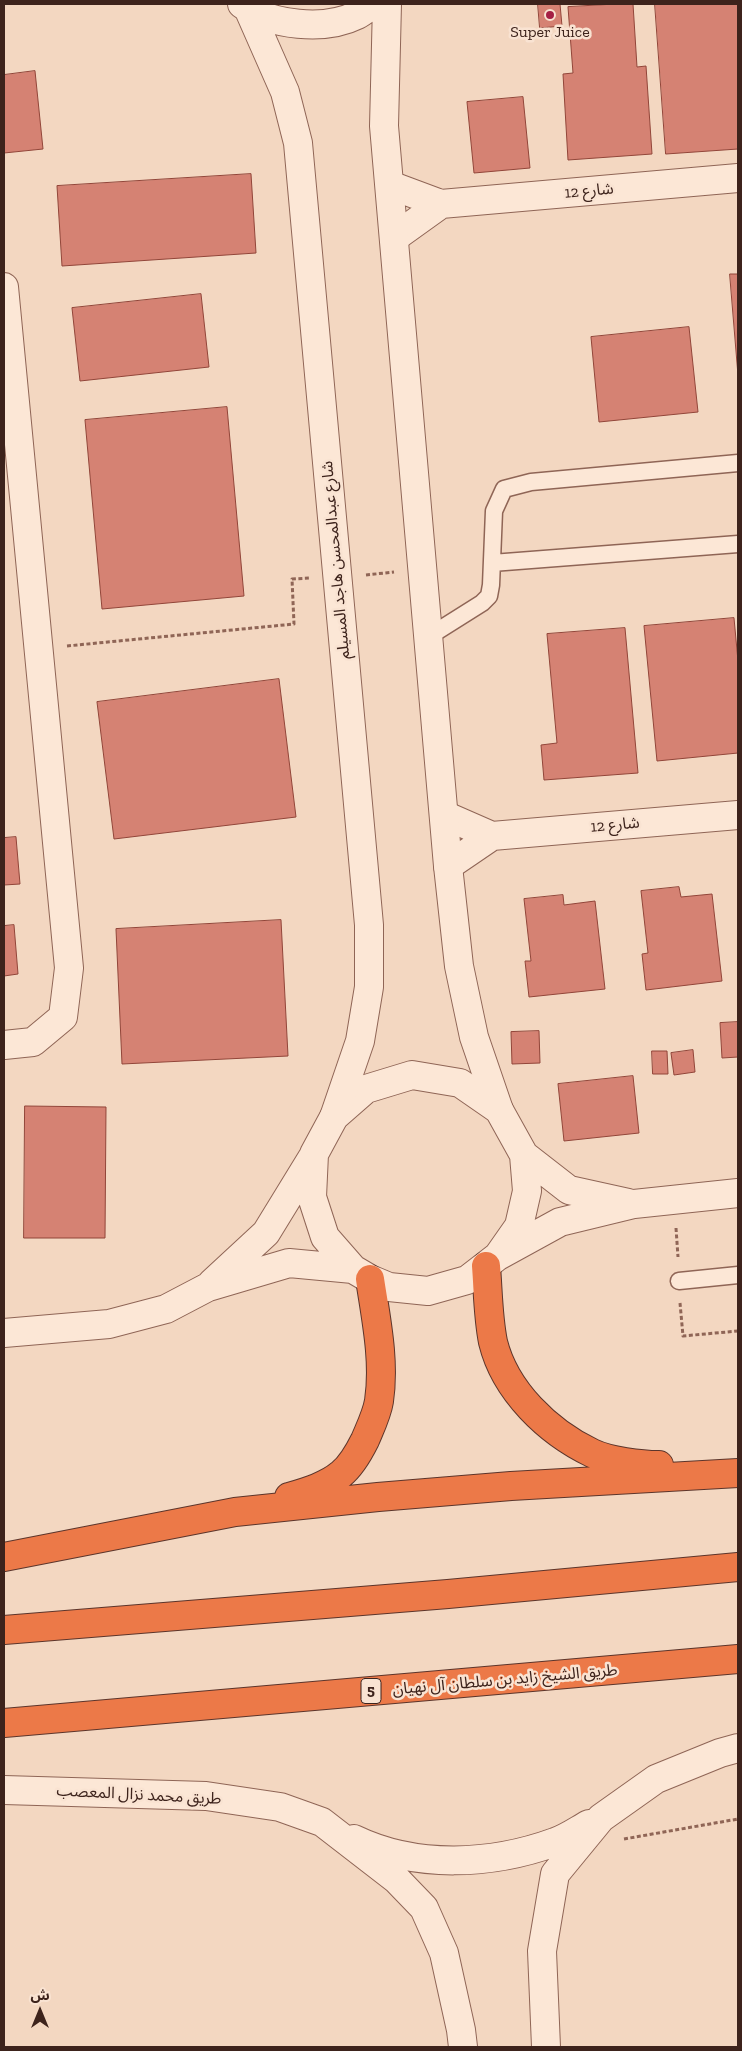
<!DOCTYPE html>
<meta charset="utf-8">
<style>
body{margin:0}
#map{position:relative;width:742px;height:2051px;overflow:hidden;background:#f3d7c1;font-family:"Zilla Slab","Noto Sans Arabic",serif}
canvas{display:block}
.frame{position:absolute;inset:0;border:5px solid #3d231c;pointer-events:none}
.north{position:absolute;left:15px;top:1986px;width:50px;height:50px;-webkit-text-stroke:4px #f9e3d2;paint-order:stroke;rotate:0deg;font-size:14px;font-weight:700;line-height:20px;text-align:center;color:#3d231c}
.north::after{content:'';display:block;margin:auto;width:18px;height:22px;background:#3d231c;clip-path:polygon(50% 0,100% 100%,50% 72%,0 100%)}
</style>
<div id="map">
<canvas width="742" height="2051"></canvas>
<div class="frame"></div>
<div class="north">ش</div>
</div>
<script>
const g = document.querySelector('canvas').getContext('2d');
g.lineJoin = 'round';
function fill(path, color) { g.fillStyle = color; g.fill(path, 'evenodd'); }
function stroke(path, color, width, dash) { g.strokeStyle = color; g.lineWidth = width; g.lineCap = dash ? 'butt' : 'round'; g.setLineDash(dash || []); g.stroke(path); }
function drawText(font, color, halo, rows, align = 'center') {
  g.font = font + ' "Zilla Slab","Noto Sans Arabic",serif'; g.lineWidth = 5; g.setLineDash([]); g.textBaseline = 'middle'; g.strokeStyle = halo; g.fillStyle = color; for (const [text, x, y, turn = 0] of rows) {
    g.save(); g.translate(x, y); g.rotate((+turn || 0) * Math.PI / 180); g.textAlign = isNaN(turn) ? turn : align; if (halo) g.strokeText(text, 0, 0); g.fillText(text, 0, 0); g.restore();
  }
}
const building = new Path2D(`
 M538 4H560L562 26 540 28Z
 M616 4H633L637 67 646 66 652 154 568 160 563 74 573 73 568 7Z
 M655 4H738V149L666 154Z
 M35 71 43 149 4 153V75Z
 M523 97 530 168 474 173 467 102Z
 M251 174 256 253 62 266 57 186Z
 M730 274H738V375Z
 M201 294 209 367 80 381 72 308Z
 M689 327 698 412 599 422 591 337Z
 M227 407 244 596 102 609 85 420Z
 M734 618 738 661V753L657 761 644 626Z
 M625 628 638 773 544 780 541 745 557 743 547 634Z
 M279 679 296 817 114 839 97 702Z
 M16 837 20 884 4 885V838Z
 M679 887 681 897 712 894 722 981 646 990 642 954 648 953 641 891Z
 M563 895 564 905 595 901 605 989 529 997 525 961H531L524 899Z
 M281 920 288 1056 122 1064 116 929Z
 M14 925 18 974 4 976V926Z
 M738 1022V1057L722 1058 720 1023Z
 M539 1031 540 1063 512 1064 511 1032Z
 M693 1050 695 1072 674 1075 671 1053Z
 M652 1051H667L668 1074H653Z
 M633 1076 639 1133 564 1141 558 1084Z
 M25 1106 106 1107 105 1238H24Z`);
fill(building, '#d58273');
stroke(building, '#914539', 1);
const service = new Path2D(`
 M492 563 738 544
 M428 637 482 603 489 596 491 585 494 511 504 489 531 482 738 463
 M679 1281 738 1275`);
const minor = new Path2D(`
 M390 185 441 204 738 178
 M395 237 441 204
 M4 287 69 968 63 1017 33 1042 4 1045
 M444 815 492 836 738 815
 M448 866 492 836
 M524 1155 569 1190 628 1203
 M498 1256 519 1226 527 1191 524 1155 499 1110 460 1083 412 1075 366 1089 334 1117 314 1154 312 1197 325 1237 353 1269 370 1279 389 1287 428 1291 467 1280 498 1256 560 1222 634 1204 738 1193
 M212 1283 266 1233 312 1158
 M4 1333 109 1324 166 1309 208 1287 289 1263 353 1269`);
const tertiary = new Path2D(`
 M242 4C271 26 325 31 357 15 363 12 368 7 373 4
 M387 4 384 126 448 866 459 966 474 1037 499 1110
 M248 8 285 92 298 143 369 925V987L360 1041 334 1117
 M4 1790 206 1796 280 1807 322 1822 397 1880 424 1908 444 1953 461 2030 463 2047
 M354 1839C416 1869 492 1865 555 1842 567 1838 578 1830 589 1824
 M546 2047 542 1951 555 1874 601 1818 656 1779 720 1753 738 1748`);
const motorway = new Path2D(`
 M486 1266C488 1291 488 1317 493 1342 505 1391 548 1432 592 1453 608 1461 642 1465 659 1465
 M289 1497C306 1492 327 1486 341 1474 351 1466 359 1452 365 1440 370 1428 377 1414 379 1401 385 1361 376 1319 370 1279
 M4 1557 235 1512 378 1497 511 1486 738 1473
 M4 1630 448 1594 738 1567
 M4 1723 738 1659`);
stroke(service, '#8f6556', 19);
stroke(minor, '#8f6556', 30);
stroke(tertiary, '#8f6556', 30);
stroke(motorway, '#5c352b', 30);
stroke(new Path2D(`
 M366 575 394 572
 M67 646 294 624 292 579 310 578
 M676 1228 678 1257
 M680 1303 683 1336 738 1331
 M624 1839 738 1819`), '#8f6556', 3, [4, 2.5]);
stroke(service, '#fce7d6', 16);
stroke(minor, '#fce7d6', 28);
stroke(tertiary, '#fce7d6', 28);
stroke(motorway, '#ec7948', 28);
for (const [x, y, r, color] of [
 [550,15,5,"#a51f44"]
]) { const dot = new Path2D(); dot.arc(x, y, r, 0, 2 * Math.PI); g.fillStyle = color; g.fill(dot); stroke(dot, '#f9e3d2', 2); }
for (const [x, y, w] of [
 [371,1691,20]
]) { const box = new Path2D(); box.roundRect(x - w / 2, y - 12.5, w, 25, 4); g.fillStyle = '#f9e3d2'; g.fill(box); stroke(box, '#3d231c', 1); }
drawText('bold 15px', '#3d231c', null, [
 ["5",371,1691]
]);
drawText('16px', '#3d231c', '#f9e3d2', [
 ["Super Juice",550,32]
]);
drawText('16px', '#3d231c', '#f9e3d2', [
 ["شارع 12",589,191,-5],
 ["شارع عبدالمحسن هاجد المسيلم",336,560,-95],
 ["شارع 12",615,825,-5],
 ["طريق الشيخ زايد بن سلطان آل نهيان",505,1680,-5],
 ["طريق محمد نزال المعصب",139,1795,3]
]);
</script>
